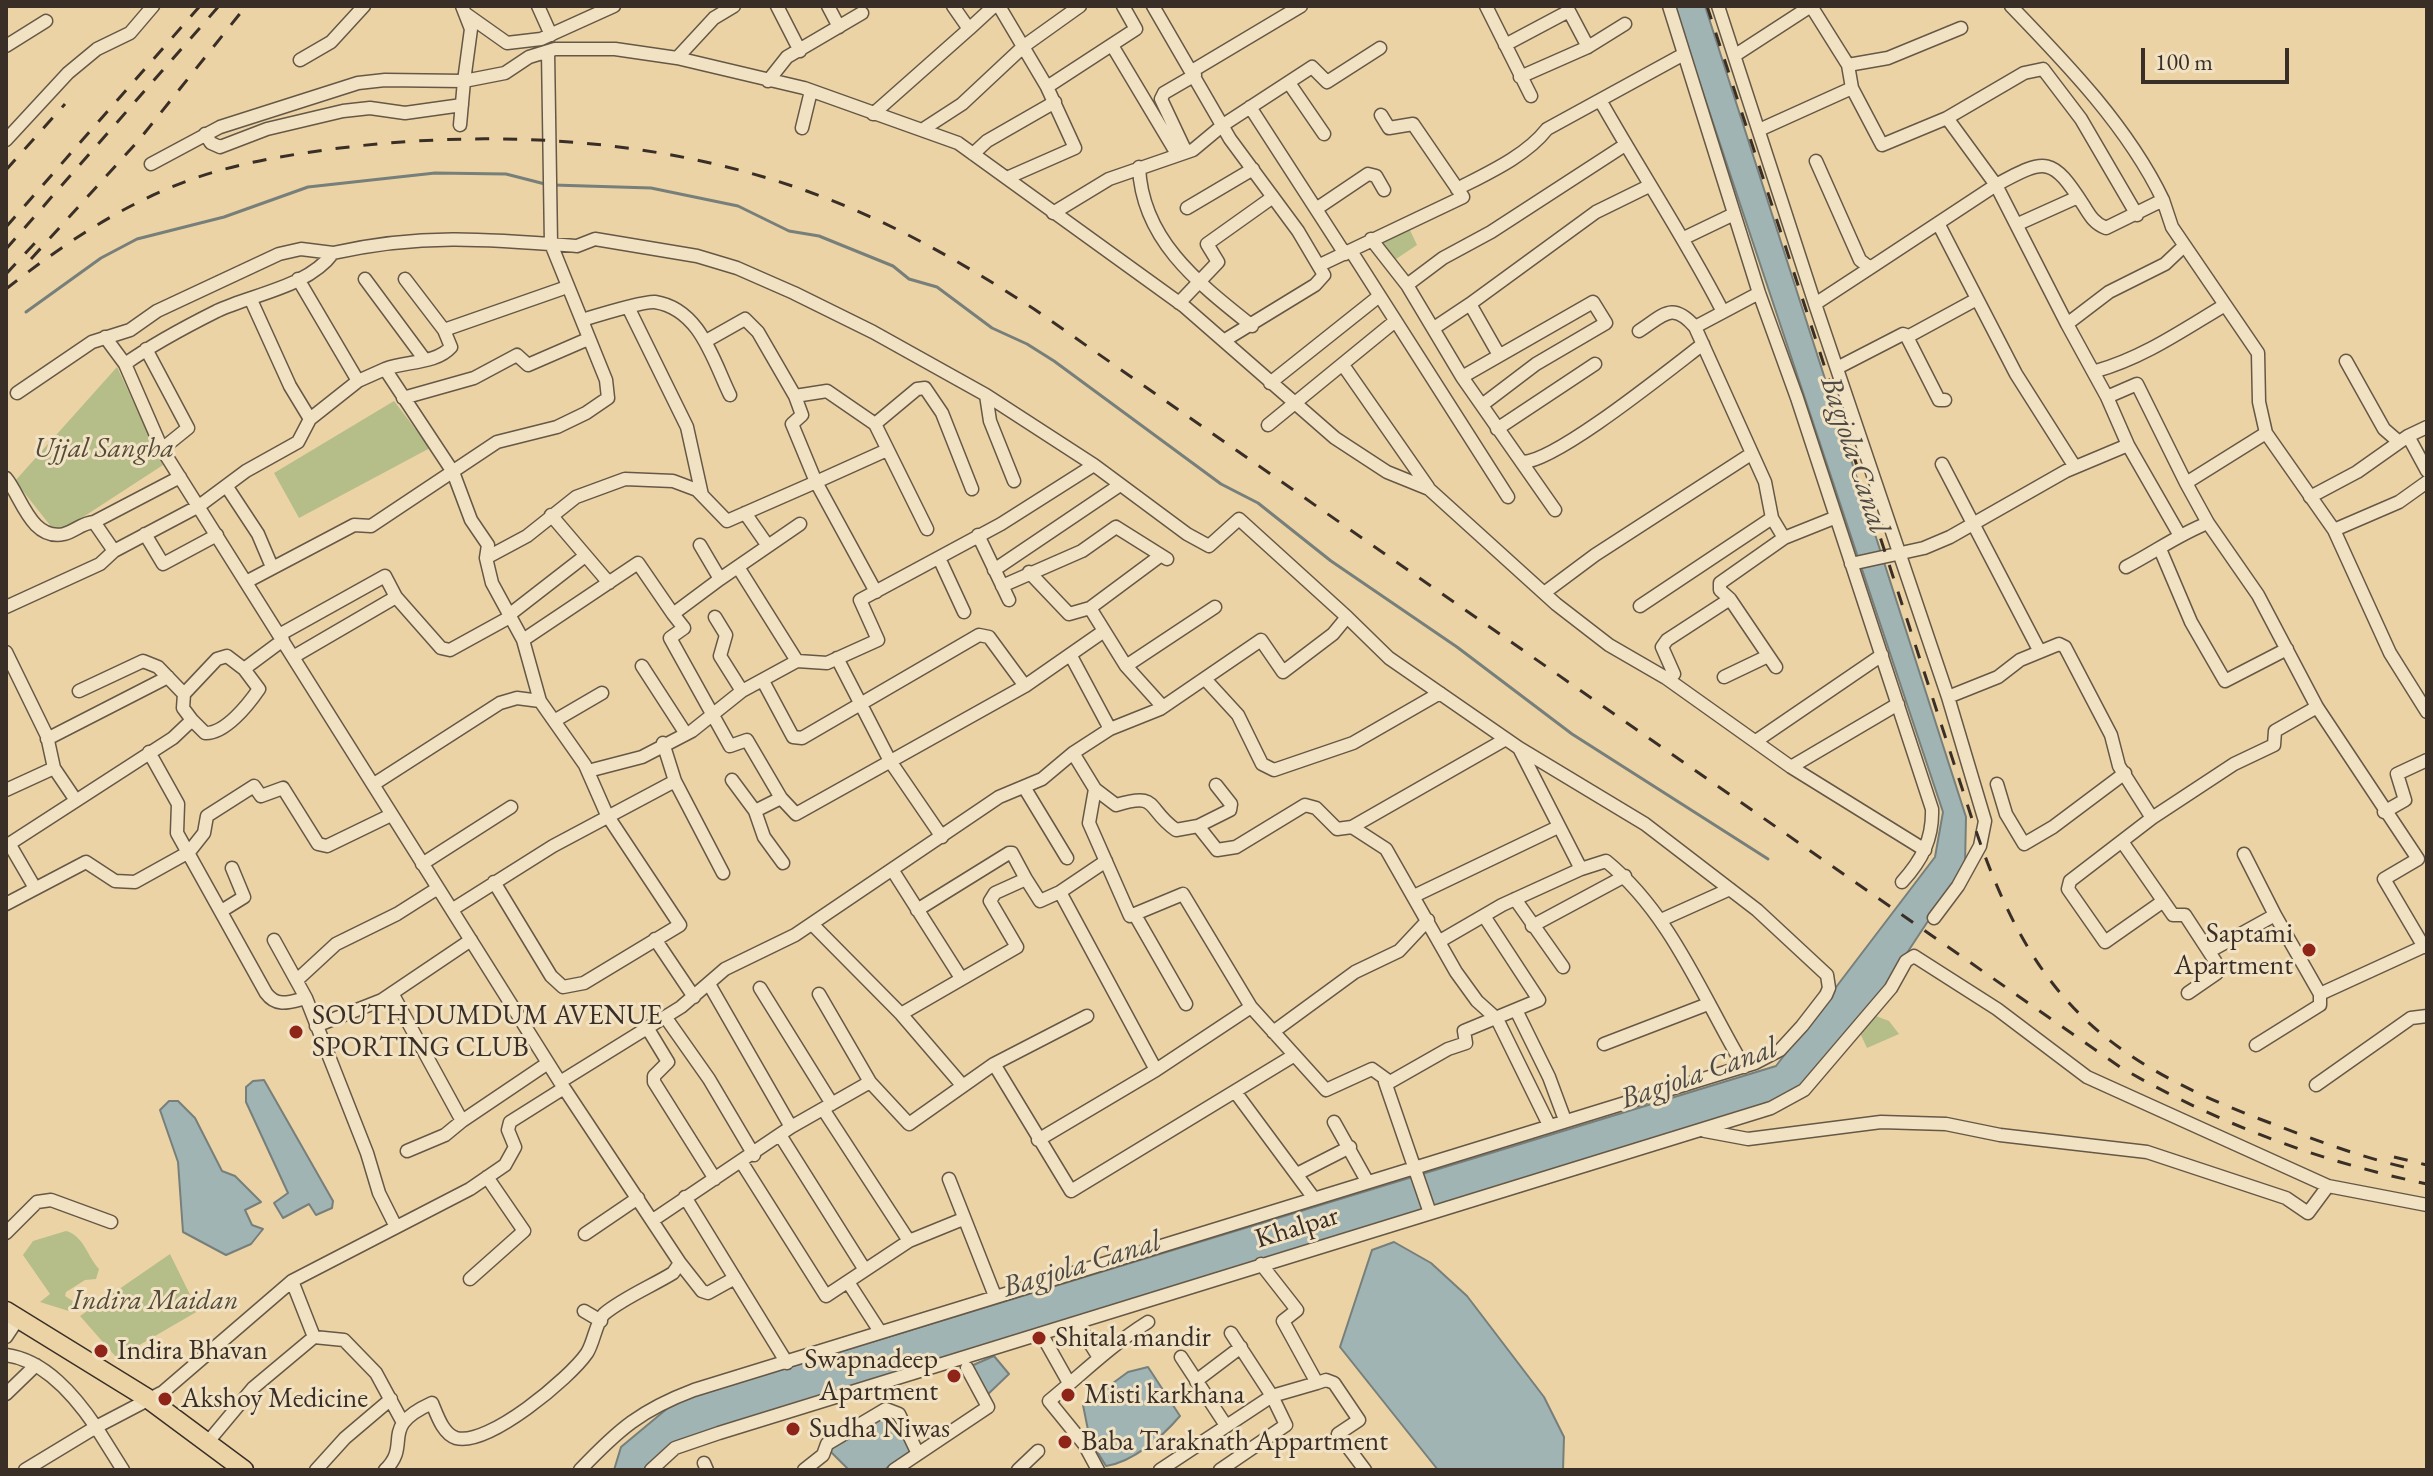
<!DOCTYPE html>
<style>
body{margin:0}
#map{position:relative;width:2433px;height:1476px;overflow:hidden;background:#ebd3a5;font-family:"EB Garamond",serif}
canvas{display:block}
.frame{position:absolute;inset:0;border:8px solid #3a2f27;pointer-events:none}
.scale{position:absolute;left:2141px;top:48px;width:148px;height:36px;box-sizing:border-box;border:4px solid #3a2f27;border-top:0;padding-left:10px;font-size:24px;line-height:28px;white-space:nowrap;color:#3a2f27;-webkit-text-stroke:6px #f2e2c4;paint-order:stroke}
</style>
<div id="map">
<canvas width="2433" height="1476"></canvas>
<div class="frame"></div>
<div class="scale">100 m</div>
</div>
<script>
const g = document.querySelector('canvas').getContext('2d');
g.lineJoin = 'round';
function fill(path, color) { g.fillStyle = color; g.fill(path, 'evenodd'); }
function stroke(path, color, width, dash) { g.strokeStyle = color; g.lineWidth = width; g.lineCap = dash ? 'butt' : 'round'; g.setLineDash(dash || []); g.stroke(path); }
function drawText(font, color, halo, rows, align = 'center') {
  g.font = font + ' "EB Garamond",serif'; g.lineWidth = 6; g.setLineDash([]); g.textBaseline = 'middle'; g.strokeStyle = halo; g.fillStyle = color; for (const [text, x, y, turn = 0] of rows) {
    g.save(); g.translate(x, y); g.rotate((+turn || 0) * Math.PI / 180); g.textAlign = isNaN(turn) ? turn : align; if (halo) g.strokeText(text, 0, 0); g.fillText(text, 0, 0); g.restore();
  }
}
fill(new Path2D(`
 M1408 226 1417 245 1387 265 1374 241Z
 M117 367 163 465 57 534 15 481Z
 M394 401 430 448 299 518 274 473Z
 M1876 1016 1889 1021 1899 1034 1867 1048 1860 1033Z
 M66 1231C84 1236 87 1256 99 1269L96 1279 85 1280 66 1292 65 1296 76 1303 72 1312 40 1302 50 1294 23 1255 33 1241Z
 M170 1254 198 1311 117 1358 80 1316Z`), '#b5bd88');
const water = new Path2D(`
 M1674 6H1705L1966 817 1965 865 1833 1065 1788 1104 674 1443 649 1470H614L621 1447 675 1402 1776 1066 1935 857 1943 812Z
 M264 1080 333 1201 332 1208 316 1215 309 1204 283 1218 274 1203 288 1193 246 1102V1087L253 1081Z
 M169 1101H178L195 1118 222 1171 235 1176 261 1202 245 1210 252 1225 263 1229 251 1244 226 1255 183 1232 178 1162 160 1110Z
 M1394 1242 1431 1263 1467 1296 1544 1397 1564 1437 1563 1470H1438L1340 1347 1372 1250Z
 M994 1356 1009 1374 985 1397 971 1366Z
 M1148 1367 1180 1416C1162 1437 1133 1462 1106 1466L1090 1440 1083 1405 1128 1372Z
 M889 1410 912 1450 884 1470H849L827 1448Z`);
fill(water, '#9fb4b3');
stroke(water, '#777f7b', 2);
stroke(new Path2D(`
 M553 185 651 188 738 206 789 231 819 236 893 266 909 279 937 287 992 328 1027 344 1054 361 1221 484 1258 503 1331 561 1457 647 1572 734 1768 859
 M26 312 101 258 137 239 224 217 308 187 435 173 506 174 545 184`), '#777f7b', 3);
const minor = new Path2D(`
 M462 6 471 29 464 81 505 73 529 57 555 49H615L677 58 804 88 958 143 1185 307 1335 438 1387 472 1429 489 1556 604 1609 645 1666 678 1791 767 1925 850
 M538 6 551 35
 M777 6 800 51
 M828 6 839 27
 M999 6 1047 87 1136 29 1123 6
 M1153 6 1230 139 1298 231 1324 275 1315 285 1225 340
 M1486 6 1531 96
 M1669 6 1759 293 1797 398 1932 809C1933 839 1922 860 1902 882
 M1718 6 1815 304
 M2011 6C2067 64 2128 127 2163 200
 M466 14 507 43 541 39 614 6
 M969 29 994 6
 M1505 45 1569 11 1588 47 1625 24
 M6 46 46 21
 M1113 47 1177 154
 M1737 54 1811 6 1848 65 1852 88 1882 145 1947 118 1996 185C2047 157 2052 157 2084 206 2090 216 2095 224 2106 228L2163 200 2172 227 2258 353 2259 402 2266 433 2334 530 2390 653 2427 712
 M677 58 714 18 734 6
 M300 60 331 42 364 6
 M1848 65 1888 58 1961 28
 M1192 71 1301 6
 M1520 77 1588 47
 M768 81 787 57 862 13
 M1289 83 1324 134
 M1600 100C1640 171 1685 238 1722 310
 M1250 107 1345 254
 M873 114 969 29 953 6
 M1947 118 2024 73 2043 69 2081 119 2137 215
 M802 128 811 91
 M925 128 962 104 1024 46 1080 6
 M1759 130 1852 88
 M205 134 211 143 220 147 267 129 343 111 370 108 405 113 462 105
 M6 140 68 73 97 49 130 33 153 6
 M1186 152 1161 99 1164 93 1195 75
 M973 154 987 141 1055 102
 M1816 161 1860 260 1870 268 1996 185 2067 324
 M151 164 220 127 358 83 385 80 464 81 460 125
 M1139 167C1142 240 1198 283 1252 326
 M1009 177 1075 148 1047 87
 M1457 189C1488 173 1526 156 1547 129L1684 54
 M1187 208 1253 169
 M1316 209 1368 174 1376 176 1384 190
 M1053 213 1109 179 1193 150 1223 125 1312 67 1327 82 1380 48
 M2018 224 2078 197
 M1939 225 2016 374 2075 467
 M1684 238 1734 214
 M1371 239 1407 285 1462 377 1555 510
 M2184 246 2165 264 2109 292 2067 324 2107 397 2137 384 2186 483
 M1351 251 1508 497
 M1320 265 1463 197 1413 124 1389 128 1381 115
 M1870 268 1815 304 1948 697 1985 821 1980 846 1958 886 1934 918
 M298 279 358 381 385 369 453 472 471 520 488 545 486 558 492 583 523 640 540 701 585 765 607 815 680 925 584 983 563 987 551 976 494 882
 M365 279 425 360
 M405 279 444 330
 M1407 285 1443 258 1491 232 1625 145
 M251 300 290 386 310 419 358 381
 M1179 303 1218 262 1207 244 1273 197
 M1470 304 1596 212 1649 186
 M629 309 687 427 702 495
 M582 320C595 316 644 301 655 302 700 309 713 360 730 395
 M1695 327 1759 293
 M1434 328 1470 304 1499 355
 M1639 331C1664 315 1672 301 1695 327L1765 482 1772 518 1784 538
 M1906 335 1939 400H1945
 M105 337 125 364
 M706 341 745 319 758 332 795 396 827 391 875 424 917 389 925 388 942 413 972 489
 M146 349 188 428 162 449
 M2346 361 2384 429 2399 442
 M1343 365 1428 487
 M1837 368 1903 334 1909 336 1977 299
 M385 369C406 361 436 364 451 347L444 330 567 287
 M2096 371C2143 358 2183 330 2225 305
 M1462 377 1593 302 1606 323 1536 364 1482 405
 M1270 383 1378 297
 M17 393 92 342 130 330 157 311 279 254 301 249 333 253
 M986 395 990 421 1014 481
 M795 396 802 415 792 424 816 482 887 450
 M2107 397 2128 445
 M403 398 474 378 517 355 528 365 588 339
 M875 424 927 529
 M1268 425 1394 322
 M1497 429 1595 364
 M2266 433 2186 483 2208 523 2258 595 2317 707 2418 859 2384 879 2424 947
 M2408 436 2427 427
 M1523 462C1557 461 1670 369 1703 344
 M1942 464 2039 650
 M6 478C21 496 31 541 64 534 75 531 82 523 94 522L114 551
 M227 487 258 534 272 567
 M2310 497 2357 472 2408 436 2427 471
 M745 513 768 546
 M551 515 609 583
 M94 522 180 477
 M2334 530 2399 502 2427 482
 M145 534 163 564 217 535
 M978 535 1009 600
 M700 545 720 579 800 524
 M2160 549 2191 622 2225 681 2287 649
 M486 558 527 536 576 497 625 479 673 481 697 490 727 521 816 482 876 592
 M939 558 964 612
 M1851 564 1924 548 1950 537 2066 471 2128 445 2179 534
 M738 567 797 661
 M2126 567C2155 552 2179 534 2208 523
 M994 570 1120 485
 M1029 572 1069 614 1090 608 1126 666 1163 707
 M246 582 354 525 371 526 497 442 557 427 586 413 608 398 606 380 551 244 548 51
 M1002 586 1082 551 1116 527 1167 559
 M1544 593 1595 555 1751 454
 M1640 606 1772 518
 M6 607 100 564 114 551 199 506 246 471 298 442 310 419
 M1090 608 1160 556
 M673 614 684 628 670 638 730 746 747 740 781 798 796 814 1025 686 1104 631
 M509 615 585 556
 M715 617 726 635 720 656 742 691
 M279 635 385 576 396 597
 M523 640 638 563 673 614 720 579
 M6 652 47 736 54 768 75 799
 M1071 656 1110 729
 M293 657 396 597 441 648 450 650 510 617
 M837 658 890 761 942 837
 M642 666 686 734
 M1126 666 1215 607
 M1776 667 1730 599 1720 590V583L1784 538 1834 518
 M1724 677 1768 656
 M1666 678 1674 674 1662 647 1667 640 1730 599
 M1205 679 1238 715 1262 764 1274 770 1353 743 1440 693
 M763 681 793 737 802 738 979 635 989 637 1025 686
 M79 691 143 661 158 667 184 694
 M1948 697 1998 677 2020 660 2059 644 2065 647 2111 735 2119 766 2152 818 2070 881 2068 889 2105 942 2162 902
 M192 720 205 733C225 734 248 705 259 689L244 669
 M554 721 602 693
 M47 739 168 677
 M1756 741 1882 655
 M663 743 675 781 723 873
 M1519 748 1581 869 1606 861C1671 914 1702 996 1744 1067
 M149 752 178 804 177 833 266 993C277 1008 290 1002 306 998L367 1153 379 1193 396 1227
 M1073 753 1095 789 1089 823 1130 916 1183 894 1251 1007 1326 1090 1372 1069 1390 1082 1448 1049 1466 1043 1464 1031 1539 1000 1484 916
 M1791 767 1898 704
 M588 771 642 757 692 731 742 691 797 661 827 663 878 640 860 600 1001 524 1094 465
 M732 780 755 811 781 798
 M374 784 500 703 517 698 540 701
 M1997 784 2006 814 2024 844 2053 827 2125 773
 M1024 787 1067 858
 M1095 789 1116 805C1160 792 1145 808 1176 830L1198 826 1217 850 1236 847 1305 805 1316 808 1337 829 1352 827 1386 849 1456 972 1477 1001 1497 1019 1549 1125
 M6 790 54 768
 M755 811 764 837 783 863
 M2384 812 2405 800 2397 774 2427 760
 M2152 818 2234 764 2274 745 2275 731 2317 707
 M1198 826 1230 810 1231 804 1216 785
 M1352 827 1506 739
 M2123 843 2173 915H2185L2219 967 2217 973 2188 993
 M10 845 35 888
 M6 846 173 738 192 720 183 708 184 694 217 659 227 656 244 669 283 640
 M2244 854 2275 915
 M422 864 511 807
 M893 871 961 978
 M1060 892 1156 1070
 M1414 896 1558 827
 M1515 899 1563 967
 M6 904 86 862 115 881 135 882 189 852 204 833 207 816 254 786 261 796 283 788 318 844 327 846 391 815
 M453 909 553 846 675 781
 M223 910 244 897 232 868
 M917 910 1009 853H1012L1026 879
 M1135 915 1186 1004
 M1661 920 1730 889
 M812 924 901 1014 962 1085
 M1532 926 1625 876
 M655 939 694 997
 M274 940 306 998
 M1440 941 1502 905 1581 869
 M2210 951 2275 915 2320 994 2427 945
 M297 980 336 944 397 914 438 888
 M709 984 791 1127
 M760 988 832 1104
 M392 993 462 1121 548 1063
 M819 994 870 1082 909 1124 994 1064 1087 1016
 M1516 1010 1549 1077 1565 1120
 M901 1014 1017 947 990 901 995 893 1026 879 1040 901 1060 892 1106 861
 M666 1018 709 1079 754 1155
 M316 1026 382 1000 471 940
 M648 1029 668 1062 654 1076V1082L715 1179
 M1273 1032 1355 972 1399 951 1428 920
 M1604 1044 1708 1004
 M2256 1045 2320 1005V994
 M994 1064 1071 1191 1293 1056
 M1385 1082 1430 1213
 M2316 1085 2411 1018 2427 1016
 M1236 1093 1313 1197
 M823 1109 909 1241
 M1334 1122 1367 1181
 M1705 1131 1748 1139 1881 1122 1946 1124 2000 1135 2147 1152 2286 1198 2308 1213 2328 1186
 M780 1135 865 1270
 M1038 1140 1156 1070 1251 1007
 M407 1151 445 1135 462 1121
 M742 1163 826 1296 909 1241 963 1219
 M1297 1174 1350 1147
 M949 1179 995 1296
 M685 1197 787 1363
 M653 1220 791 1127 870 1082
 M6 1233 37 1202 51 1200 111 1222
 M585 1234 638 1198
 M680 1263 702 1291 708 1293 735 1278
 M1261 1264 1297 1310 1283 1321 1317 1383 1326 1380 1334 1383 1359 1420 1338 1434 1365 1470
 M470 1279 524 1231 487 1177
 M848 1282 879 1330
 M584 1311 601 1321
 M1078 1324 1098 1356
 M1042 1335 1069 1383
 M6 1337 18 1319
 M314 1337 344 1340 376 1373 402 1421
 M6 1355C45 1360 75 1396 96 1427L163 1392 292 1281 470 1189 505 1165 515 1147 508 1130 510 1122 564 1088
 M1181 1357 1225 1424
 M1196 1381 1241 1347
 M6 1394 36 1365
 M207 1443 253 1388 314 1337 292 1281
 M704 1463 707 1470
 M25 1470 96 1427 123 1470
 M316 1470 345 1438 391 1399
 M385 1470C413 1443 377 1428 432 1403 437 1415 443 1434 456 1438 488 1447 570 1378 587 1353 594 1342 596 1322 604 1314 623 1298 652 1286 673 1273L680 1263 560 1082 162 449 125 364C153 344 185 327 217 311 253 294 308 287 333 253 420 233 489 239 577 246L595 239 697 256 737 268 794 293 873 332 986 395 1094 465 1187 534 1209 546 1239 519 1347 617 1333 634 1283 672 1261 640 1160 709 1110 729 1073 753 1042 779 999 797 795 935 725 969 681 1007 560 1082
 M580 1470C619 1429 641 1410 694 1390L1755 1063 1780 1050 1802 1026 1826 995 1829 988 1827 975 1757 910 1645 824 1519 748 1389 658 1347 617
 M651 1470 675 1448 719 1433 1771 1108 1804 1090 1891 988 1906 961 1914 956 1997 1009 2087 1077 2328 1186 2427 1205
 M804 1470 823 1455 827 1444 886 1409 899 1414 918 1454
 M894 1470 988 1407 967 1368
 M1018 1470 1038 1451
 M1098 1470 1084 1444 1049 1401C1082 1374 1111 1345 1148 1322
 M1160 1470 1272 1396 1231 1333
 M1220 1470 1286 1425 1272 1396 1317 1383`);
const primary = new Path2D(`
 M6 1311 147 1398 244 1470`);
stroke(minor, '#665846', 15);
stroke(primary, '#3a2f27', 21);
stroke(minor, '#f2e2c4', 12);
stroke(primary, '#ebd3a5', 18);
stroke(new Path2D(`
 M1707 6 1975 828C2032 996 2101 1059 2265 1121 2310 1138 2357 1156 2404 1167
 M6 170 65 104
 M6 227 200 6
 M6 249 219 6
 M31 259 139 140 246 6
 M6 274 35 243
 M6 289C62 245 120 206 187 181 236 163 287 155 340 148 513 127 693 140 855 210 918 237 977 272 1034 309L2120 1067C2216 1123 2318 1161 2427 1184
 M2394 1157 2427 1165`), '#3a2f27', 3, [14, 14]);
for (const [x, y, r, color] of [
 [2309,950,8,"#8f2418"],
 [296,1032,8,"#8f2418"],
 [1039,1338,8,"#8f2418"],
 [101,1351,8,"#8f2418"],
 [954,1376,8,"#8f2418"],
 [1068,1395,8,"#8f2418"],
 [165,1399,8,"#8f2418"],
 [793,1429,8,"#8f2418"],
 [1065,1442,8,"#8f2418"]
]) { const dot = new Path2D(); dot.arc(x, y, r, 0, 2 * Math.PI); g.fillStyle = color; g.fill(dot); stroke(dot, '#f2e2c4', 3); }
drawText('italic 28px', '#534b3a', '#f2e2c4', [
 ["Ujjal Sangha",104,449],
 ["Indira Maidan",155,1301]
]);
drawText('28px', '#3a2f27', '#f2e2c4', [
 ["Saptami",2293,934,"right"],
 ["Apartment",2293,966,"right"],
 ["SOUTH DUMDUM AVENUE",312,1016],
 ["SPORTING CLUB",312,1048],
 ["Shitala mandir",1055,1338],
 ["Indira Bhavan",117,1351],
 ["Swapnadeep",938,1360,"right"],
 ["Apartment",938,1392,"right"],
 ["Misti karkhana",1084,1395],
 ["Akshoy Medicine",181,1399],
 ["Sudha Niwas",809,1429],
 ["Baba Taraknath Appartment",1081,1442]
], 'left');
drawText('28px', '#3a2f27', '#f2e2c4', [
 ["Khalpar",1297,1228,-17]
]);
drawText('italic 30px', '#4e4a43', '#f2e2c4', [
 ["Bagjola Canal",1854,455,72],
 ["Bagjola Canal",1699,1074,-19],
 ["Bagjola Canal",1082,1265,-17]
]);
</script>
